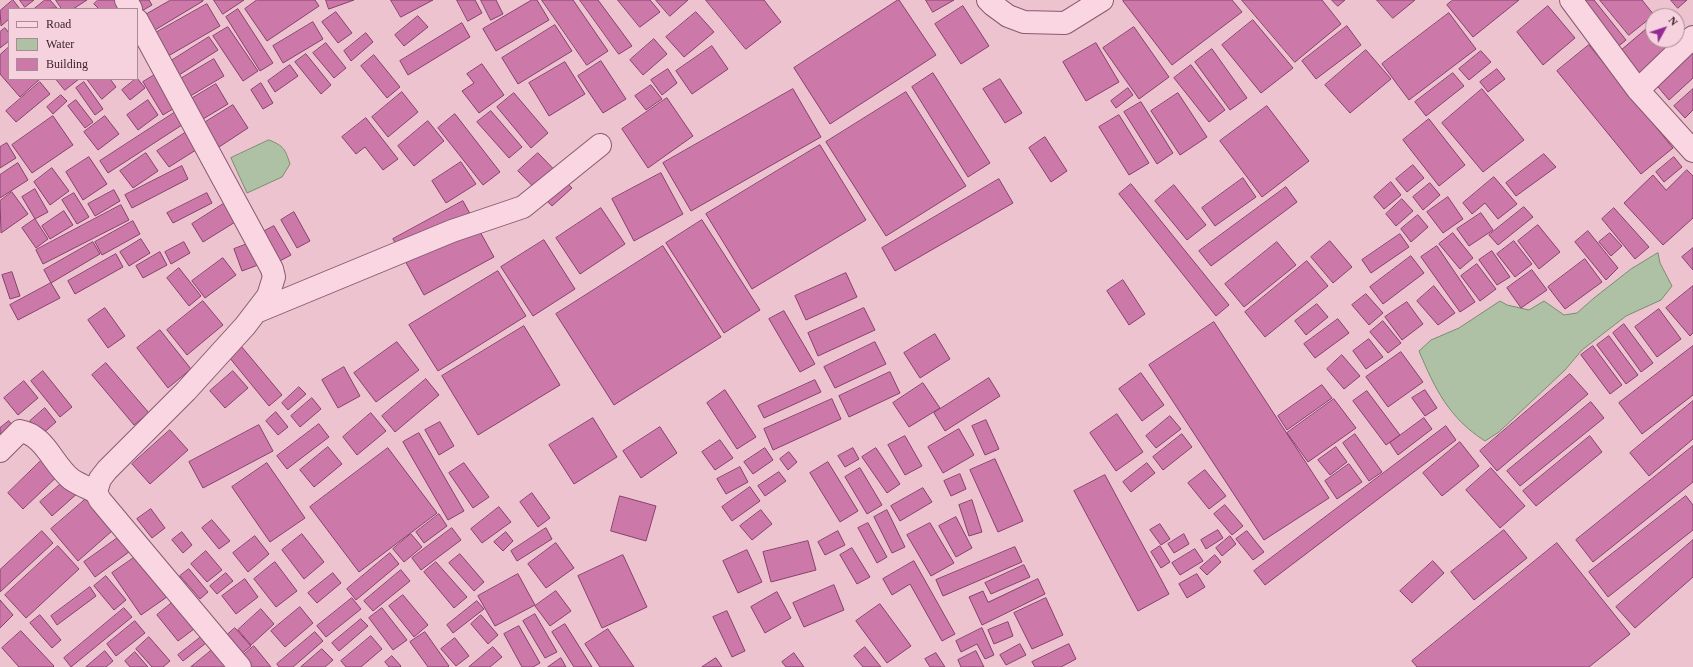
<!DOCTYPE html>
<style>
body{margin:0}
#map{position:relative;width:1693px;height:667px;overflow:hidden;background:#eec3d0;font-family:"Times New Roman",serif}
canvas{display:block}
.legend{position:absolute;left:8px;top:8px;width:130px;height:72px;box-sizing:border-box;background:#f5d2dd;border:1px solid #a98a96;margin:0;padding:5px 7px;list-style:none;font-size:12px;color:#381e2c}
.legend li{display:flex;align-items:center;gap:8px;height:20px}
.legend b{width:20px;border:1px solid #a98a96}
.north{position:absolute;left:1645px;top:8px;width:40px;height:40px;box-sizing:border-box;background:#f5d2dd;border:1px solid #a98a96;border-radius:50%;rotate:50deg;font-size:11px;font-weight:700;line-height:16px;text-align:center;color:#381e2c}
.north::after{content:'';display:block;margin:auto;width:14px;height:18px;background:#942a96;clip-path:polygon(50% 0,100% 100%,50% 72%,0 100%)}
</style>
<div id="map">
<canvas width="1693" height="667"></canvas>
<ul class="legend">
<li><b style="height:5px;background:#f9d6e1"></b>Road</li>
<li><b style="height:11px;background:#aec1a5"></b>Water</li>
<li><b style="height:11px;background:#cc79aa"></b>Building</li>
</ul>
<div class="north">N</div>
</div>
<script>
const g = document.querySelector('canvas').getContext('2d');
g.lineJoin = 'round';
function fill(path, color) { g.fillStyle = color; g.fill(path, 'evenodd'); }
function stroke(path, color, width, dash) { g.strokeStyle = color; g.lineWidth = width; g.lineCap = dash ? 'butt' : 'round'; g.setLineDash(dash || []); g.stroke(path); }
const water = new Path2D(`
 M269 140C284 146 285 149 290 164L282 177 247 193 231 158Z
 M1658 253 1660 263 1672 286 1661 300 1626 316 1582 350 1565 370 1499 432 1485 441C1449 418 1435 389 1419 351L1431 340 1459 328 1500 301 1507 305 1529 310 1544 301 1564 315 1577 313 1594 298 1631 269Z`);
fill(water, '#aec1a5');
stroke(water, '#758f6c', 1);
const building = new Path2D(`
 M13 0 20 9H9V19L1 26 0 11Z
 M20 0H34L25 7Z
 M45 0H50L57 8 34 9Z
 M56 0H87L73 9H62Z
 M98 0H117L124 9H99L94 4Z
 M134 0H149L152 5 140 12Z
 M171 0H203V1L150 33 140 18Z
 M214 0H244L223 14Z
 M257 0H315L319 6 267 41 245 9Z
 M326 0H354L329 9Z
 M391 0H433L401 17Z
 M457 0H475L482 13 468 21Z
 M481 0H496L503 14 491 20Z
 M532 0H537L549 20 496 51 483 29Z
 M542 0H573L608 51 587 65Z
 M580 0H598L632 46 619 54Z
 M618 0H650L660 12 640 27Z
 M656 0H688L670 16Z
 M706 0H764L781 22 746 49Z
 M898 0H899L936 55 830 124 794 68Z
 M926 0H954L933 12Z
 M1125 0H1232L1242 12 1172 65 1123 1Z
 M1242 0H1322L1341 24 1295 62Z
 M1332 0H1345L1338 6Z
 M1377 0H1415L1393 18Z
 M1453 0H1519L1473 37 1447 5Z
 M1576 0H1594L1626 40 1615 49Z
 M1600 0H1642L1654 15 1629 35Z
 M1671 0H1687L1678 8Z
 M207 4 220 26 163 59 150 36Z
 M963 6 989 46 961 64 935 24Z
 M1548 6 1575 38 1543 65 1517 32Z
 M238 9 273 63 260 71 226 17Z
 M336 12 352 33 338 43 322 22Z
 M696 12 714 32 684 57 666 37Z
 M1449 13 1476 49 1409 100 1382 64Z
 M418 16 428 27 404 46 395 35Z
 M1253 20 1293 68 1261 93 1222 45Z
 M1677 20 1688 33 1633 79 1614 56 1653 23V40H1677Z
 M313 22 323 39 283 63 273 46Z
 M462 23 470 37 408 75 400 61Z
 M555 25 572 51 518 84 502 58Z
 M1347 26 1361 45 1316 79 1302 61Z
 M228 27 258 71 243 81 213 36Z
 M1134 27 1169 77 1139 99 1103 48Z
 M5 28 9 33V41L0 48V32Z
 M366 33 373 42 351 61 344 51Z
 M209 37 218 50 179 75 171 61Z
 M654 39 667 54 643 75 630 60Z
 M326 43 346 68 334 78 313 53Z
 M1096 43 1119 82 1086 101 1063 62Z
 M1589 45 1673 148 1641 174 1557 71Z
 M712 46 728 69 692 94 676 71Z
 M9 47V79H40L20 97 0 74V55Z
 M1212 49 1247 98 1230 110 1195 62Z
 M1693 49V78L1669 100 1654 82Z
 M1366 50 1391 79 1350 113 1325 85Z
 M1481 51 1491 62 1469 80 1459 69Z
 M306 54 331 85 321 94 295 62Z
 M374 55 400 87 387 98 361 66Z
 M214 59 224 76 187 98 177 81Z
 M601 61 626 99 603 113 578 76Z
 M565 62 585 94 549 116 529 83Z
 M482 64 504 95 479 113 462 91 474 83 467 74Z
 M290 65 298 76 275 92 268 81Z
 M1191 65 1225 110 1209 122 1174 78Z
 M668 69 677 83 662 95 651 80Z
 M1497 69 1505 79 1488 92 1480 82Z
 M161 71 181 104 163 115 143 82Z
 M933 73 990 163 968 177 912 87Z
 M1453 73 1464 86 1426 116 1415 102Z
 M137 78 145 88 130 100 122 90Z
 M56 79H79L65 90Z
 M87 79H110L116 87 102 99Z
 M1000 79 1022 113 1005 123 983 89Z
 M40 82 50 94 16 122 6 111Z
 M84 82 103 109 95 115 76 88Z
 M261 83 273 103 263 109 251 90Z
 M216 84 228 104 198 122 186 102Z
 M651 85 662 99 646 110 635 96Z
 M1128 88 1133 95 1116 108 1111 101Z
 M793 89 821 137 691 211 663 163Z
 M1482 89 1524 140 1483 172 1442 123Z
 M1693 89V110L1685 118 1674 106Z
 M402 92 418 112 388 137 372 117Z
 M906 92 966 186 886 236 826 142Z
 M514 93 548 133 531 148 497 107Z
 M1178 93 1207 137 1180 155 1151 111Z
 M61 95 67 101 53 114 47 107Z
 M667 98 693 136 648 168 622 129Z
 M76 100 93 122 85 128 68 106Z
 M148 100 158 115 138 130 127 115Z
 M1141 102 1173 153 1157 164 1124 112Z
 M233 105 248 128 219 147 204 123Z
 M1267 106 1309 161 1262 197 1220 141Z
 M177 111 185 123 108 173 100 161Z
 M491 111 522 147 509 158 477 122Z
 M455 114 500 172 483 185 438 128Z
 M1119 115 1149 163 1129 175 1099 127Z
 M53 116 73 145 32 173 12 145Z
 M105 116 119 134 98 150 84 132Z
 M366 118 398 159 383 170 365 147 356 154 342 137Z
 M1429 119 1465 165 1439 186 1403 140Z
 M428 121 444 141 414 166 398 146Z
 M188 131 199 148 169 167 157 151Z
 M1045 137 1067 171 1051 182 1029 148Z
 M7 143 16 158 0 168V147Z
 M820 145 866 220 752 289 706 214Z
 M146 153 158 171 133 188 120 171Z
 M538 153 572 188 552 206 518 171Z
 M1544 154 1556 167 1516 196 1506 183Z
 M89 157 107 184 83 200 66 172Z
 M1674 157 1682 167 1664 182 1656 172Z
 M461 162 476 184 446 203 432 181Z
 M18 163 28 180 0 198V175Z
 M1413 165 1424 178 1407 192 1396 179Z
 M182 166 188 179 132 208 125 195Z
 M52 168 69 191 50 205 34 182Z
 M1687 170 1693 176V218L1663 245 1624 203 1653 175 1666 190Z
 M661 173 683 214 634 241 612 199Z
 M1494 177 1517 204 1498 219 1485 203 1472 214 1463 203Z
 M1243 178 1256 197 1215 226 1202 208Z
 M999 179 1013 203 895 271 882 248Z
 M1391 182 1401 195 1384 209 1374 197Z
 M1430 183 1440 195 1423 210 1413 197Z
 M1131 184 1229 305 1216 316 1119 194Z
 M1174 185 1206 225 1187 240 1155 201Z
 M1286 187 1297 202 1211 266 1199 251Z
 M35 189 48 212 35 219 22 197Z
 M114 190 120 201 95 216 88 204Z
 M12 192 28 214 1 233 0 201Z
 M74 193 89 217 77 224 62 200Z
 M207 193 212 203 173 223 167 213Z
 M1448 197 1463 219 1443 233 1427 212Z
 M1402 199 1413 211 1396 226 1386 214Z
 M228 201 240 219 203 242 192 224Z
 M463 201 494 257 424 295 393 239Z
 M121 205 129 220 43 264 36 250Z
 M1524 207 1533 217 1498 245 1489 235Z
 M601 208 625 244 580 274 556 238Z
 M1614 208 1649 247 1635 259 1602 219Z
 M64 211 73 225 50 239 42 226Z
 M294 212 310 241 297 248 281 220Z
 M1481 213 1493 230 1469 246 1457 229Z
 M1418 215 1428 227 1411 242 1401 229Z
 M35 219 48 239 36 248 22 228Z
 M702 220 760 310 724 333 666 243Z
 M133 221 140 234 102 255 95 242Z
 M1538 225 1560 252 1539 269 1518 241Z
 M274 226 291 255 278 262 261 233Z
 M1588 231 1618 268 1606 280 1575 242Z
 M1453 233 1473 258 1460 269 1439 244Z
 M1610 233 1622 246 1611 256 1599 242Z
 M1400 234 1409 247 1371 273 1362 260Z
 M141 239 150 253 129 266 120 252Z
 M544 240 575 289 533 316 501 267Z
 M1330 241 1352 267 1333 283 1311 257Z
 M1514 241 1532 264 1515 277 1497 254Z
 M93 242 100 254 51 283 44 270Z
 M184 242 190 253 171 264 165 252Z
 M1277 242 1296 265 1244 307 1225 284Z
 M250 243 258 265 242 271 234 249Z
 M663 246 721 337 614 405 556 314Z
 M1437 246 1475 302 1460 312 1421 257Z
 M1693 248V270L1682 257Z
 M1492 251 1510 277 1497 285 1479 260Z
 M160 252 167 265 143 278 136 266Z
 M116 254 123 267 75 294 68 281Z
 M1411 256 1424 273 1383 304 1370 287Z
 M223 258 236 275 205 298 192 281Z
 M1585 259 1602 282 1565 309 1548 287Z
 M1307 261 1328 286 1265 337 1245 312Z
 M1477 264 1496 289 1480 301 1461 276Z
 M179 268 201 296 189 306 167 278Z
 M1532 270 1547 290 1521 308 1507 288Z
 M498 271 526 316 438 371 409 325Z
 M12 272 20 296 10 299 2 275Z
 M846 273 857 297 806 320 795 296Z
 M1123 280 1145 314 1129 325 1107 291Z
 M51 283 60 298 18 320 10 305Z
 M1434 286 1455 313 1438 325 1417 301Z
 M1693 286V333L1690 336 1666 308Z
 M1366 294 1383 313 1369 325 1352 305Z
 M203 301 223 325 187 355 167 330Z
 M1407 302 1423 324 1402 340 1385 317Z
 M1317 304 1328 317 1306 335 1295 321Z
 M105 308 125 336 108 348 88 320Z
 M864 308 875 330 818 356 808 333Z
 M1659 309 1681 339 1657 357 1635 327Z
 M784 311 815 364 800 372 769 319Z
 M1338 319 1349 333 1315 358 1304 344Z
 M1383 321 1401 343 1388 353 1370 332Z
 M1214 322 1329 498 1264 540 1149 365Z
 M1624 324 1653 363 1641 372 1613 333Z
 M524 326 560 385 478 435 442 376Z
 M160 330 191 369 168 388 137 348Z
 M935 334 950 359 920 378 904 353Z
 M1609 336 1638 375 1626 384 1597 345Z
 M1369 339 1383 357 1366 369 1353 351Z
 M397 342 419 370 376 402 354 373Z
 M875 342 886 364 835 388 824 367Z
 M241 346 282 395 269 406 229 357Z
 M1593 346 1622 385 1610 394 1581 355Z
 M1693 346V395L1642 434 1619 403Z
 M1401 352 1423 382 1388 407 1366 377Z
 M1342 355 1360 376 1344 389 1327 369Z
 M106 363 149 413 134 425 92 375Z
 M344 367 360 396 338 408 322 380Z
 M43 371 72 407 60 417 31 381Z
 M233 371 248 388 225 408 210 391Z
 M890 372 900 393 849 417 839 396Z
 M1141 373 1164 405 1142 421 1119 389Z
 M1570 374 1588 394 1497 471 1480 451Z
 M989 378 1000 396 945 431 934 413Z
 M426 379 439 395 395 432 382 416Z
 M815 380 821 392 764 418 758 406Z
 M24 381 38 398 18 415 4 398Z
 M923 383 940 408 909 427 893 403Z
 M1322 385 1332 398 1287 430 1278 416Z
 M299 387 306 394 288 410 282 403Z
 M725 390 756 437 737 449 707 403Z
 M1425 390 1437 408 1425 416 1412 398Z
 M1367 391 1400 435 1386 445 1353 401Z
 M312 398 321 409 300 427 291 416Z
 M832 399 841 419 773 450 764 429Z
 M1334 399 1356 428 1308 462 1287 433Z
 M1693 401V439L1649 476 1630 453Z
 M1591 402 1604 418 1520 486 1507 471Z
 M45 408 56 422 41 435 30 421Z
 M276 412 288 427 278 435 266 421Z
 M371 413 386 431 357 455 343 437Z
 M1117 414 1143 452 1116 471 1090 433Z
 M1170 416 1181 429 1156 448 1146 436Z
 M593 418 617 457 574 484 549 445Z
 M1424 418 1432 429 1398 455 1390 443Z
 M986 420 999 449 985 455 972 426Z
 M9 421 20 437 0 441V428Z
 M440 422 454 446 439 455 425 430Z
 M319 424 329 437 287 469 277 456Z
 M259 425 273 451 203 488 189 462Z
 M1446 426 1456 440 1265 585 1254 571Z
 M660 427 677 453 641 478 623 451Z
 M959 429 974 455 943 473 928 447Z
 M170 430 188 450 150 484 132 464Z
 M419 433 464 511 448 520 403 442Z
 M1182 434 1192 447 1163 470 1153 457Z
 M1355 434 1382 472 1369 481 1343 443Z
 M905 436 922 466 905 475 888 445Z
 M1590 436 1602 452 1536 506 1523 491Z
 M720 440 733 458 715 470 702 452Z
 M1460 442 1479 466 1442 496 1423 473Z
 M1693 446V482L1593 562 1576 540Z
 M328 447 342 464 314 487 300 470Z
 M1336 447 1347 462 1330 475 1318 460Z
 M388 448 437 513 359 572 310 507Z
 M765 448 773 460 753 474 744 462Z
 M853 448 859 459 845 467 838 456Z
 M876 448 900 484 887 493 862 457Z
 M789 452 797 462 788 470 780 459Z
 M48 454 64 470 23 509 8 493Z
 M995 459 1023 521 998 532 970 470Z
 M828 462 858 511 840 522 810 473Z
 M267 463 305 518 270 542 232 487Z
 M464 463 489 497 473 508 449 473Z
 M1147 463 1155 473 1131 492 1123 482Z
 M1349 464 1362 482 1337 499 1325 481Z
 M740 467 748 482 726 494 717 479Z
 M860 468 882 505 867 514 845 477Z
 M1491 468 1525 506 1500 528 1466 490Z
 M77 470 89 483 52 516 40 502Z
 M1205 470 1226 496 1209 509 1188 483Z
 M779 472 786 481 765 496 758 486Z
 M960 474 966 489 951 496 944 481Z
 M1105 475 1169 594 1138 611 1074 491Z
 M750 487 760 501 732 521 722 507Z
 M923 488 932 502 900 521 891 506Z
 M94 492 121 523 78 561 51 529Z
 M532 493 550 518 538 527 520 502Z
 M620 496 656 506 646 541 611 531Z
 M1686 496 1693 505V530L1608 597 1589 572Z
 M972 500 982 532 969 536 959 505Z
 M1225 505 1243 526 1232 535 1214 514Z
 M499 507 511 522 482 543 471 529Z
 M151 509 165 528 152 538 137 519Z
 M761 510 772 524 752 540 740 526Z
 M887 510 905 547 892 553 874 517Z
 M439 514 447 526 424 543 416 532Z
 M956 517 972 548 956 557 939 526Z
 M212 520 230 541 219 549 202 528Z
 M868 523 887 557 877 563 858 528Z
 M930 523 954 563 931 576 907 535Z
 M1160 524 1170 539 1161 545 1150 530Z
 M452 528 461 540 421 570 412 558Z
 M546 528 552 539 517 561 511 551Z
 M1218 530 1223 538 1206 549 1201 540Z
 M1504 530 1527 558 1474 600 1451 572Z
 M42 531 53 543 0 592V570Z
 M838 531 845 545 825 555 818 542Z
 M1247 531 1264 552 1253 560 1236 539Z
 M126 532 137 546 95 577 84 562Z
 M182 532 192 545 183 553 172 540Z
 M506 532 513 541 503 551 494 542Z
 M302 534 324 562 304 579 282 550Z
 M411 534 422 547 404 562 393 549Z
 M1184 534 1189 544 1174 553 1168 544Z
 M255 536 269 554 248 572 233 553Z
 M1230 536 1236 544 1222 556 1216 548Z
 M1693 540V577L1635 628 1616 607Z
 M808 541 816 570 771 582 763 552Z
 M556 543 574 568 546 588 528 564Z
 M1557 543 1630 634 1589 667H1417L1412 661Z
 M58 546 79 569 26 618 5 595Z
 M1160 546 1170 562 1161 568 1151 552Z
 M1015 547 1022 562 943 596 936 580Z
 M148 548 177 590 141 615 112 573Z
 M852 548 870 577 857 584 840 555Z
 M1195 549 1203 561 1180 575 1172 563Z
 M747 550 762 582 738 593 723 561Z
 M206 551 222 570 207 582 191 564Z
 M390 553 399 564 356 600 347 589Z
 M460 554 484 582 474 591 449 563Z
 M623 555 647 607 602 628 578 576Z
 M1215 555 1221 562 1207 575 1200 568Z
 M914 561 955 634 942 641 910 584 892 595 883 579Z
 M1433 561 1444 573 1412 603 1400 591Z
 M275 562 297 591 276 607 254 579Z
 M436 562 467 597 454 608 424 572Z
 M1024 565 1030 577 991 594 985 583Z
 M189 569 208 592 200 599 180 576Z
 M401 570 410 581 373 611 364 601Z
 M226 573 233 581 217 594 210 586Z
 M333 573 341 583 317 603 308 593Z
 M518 574 535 605 495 626 478 596Z
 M1197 574 1205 587 1187 598 1179 584Z
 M106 576 126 600 114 610 94 586Z
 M245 579 258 597 236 614 222 596Z
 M1038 579 1045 594 982 625 969 597 983 591 988 602Z
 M834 585 844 610 804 627 793 603Z
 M90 587 96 596 57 625 51 616Z
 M556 591 571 611 550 626 535 606Z
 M777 592 791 618 765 633 751 607Z
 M403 595 428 625 414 637 389 606Z
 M352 598 361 609 326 637 317 626Z
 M1046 598 1063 635 1032 649 1014 613Z
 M0 600 13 615 0 628Z
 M477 601 484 609 453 633 447 625Z
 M173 602 194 629 178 641 157 615Z
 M880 604 911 646 887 663 856 621Z
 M300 607 313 623 285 647 271 631Z
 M124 608 132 617 71 667 64 658Z
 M382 608 407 640 393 650 369 618Z
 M261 609 274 624 251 645 238 630Z
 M727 611 745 651 732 657 713 617Z
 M535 614 557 652 545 658 523 621Z
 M40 615 61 640 52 648 30 623Z
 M481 615 498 635 488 644 471 624Z
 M361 619 368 626 339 651 332 643Z
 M135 621 145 633 116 656 107 644Z
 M1008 622 1013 636 994 644 988 630Z
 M565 624 592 667H574L552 632Z
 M519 626 540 663 533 667H522L504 634Z
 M235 628 251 646 240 655 225 637Z
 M982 628 994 655 985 659 977 644 961 652 956 641Z
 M608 629 634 667H600L585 644Z
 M21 631 54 666 53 667H19L2 648Z
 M315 632 323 641 293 667H279L277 664Z
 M425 632 449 666 448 667H428L410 642Z
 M371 636 382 649 361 667H346L341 661Z
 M149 637 170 661 163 667H152L136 649Z
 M201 637 206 643 183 661 178 655Z
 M455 638 469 656 456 666 441 649Z
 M1020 644 1026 655 1006 665 1000 655Z
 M1069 644 1076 659 1061 667H1035L1032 662Z
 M254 646 271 667H249L241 657Z
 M493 647 502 657 490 667H469Z
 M865 647 881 667H863L854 656Z
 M322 649 333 660 325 667H301Z
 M212 650 227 667H191Z
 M105 651 113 661 106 667H86Z
 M976 651 984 667H961L958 660Z
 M135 652 148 667H130L125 661Z
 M794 653 804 667H786L782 662Z
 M936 653 945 667H930L925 659Z
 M392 656 401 666 400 667H389L385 662Z
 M561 658 566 667H548Z
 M716 658 722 667H702Z`);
fill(building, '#cc79aa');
stroke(building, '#87406c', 1);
const minor = new Path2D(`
 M126 0 131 9
 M988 0 993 5 1008 16 1024 22 1065 23 1102 0
 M1571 0 1638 90 1693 151
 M137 20 272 269 274 277 268 296 245 326 186 391 107 470 100 479 96 492 100 500 240 667
 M1638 90 1693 37
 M256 312 452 231 523 207 600 145
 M0 451 20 431C45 435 53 465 71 479 78 484 88 488 96 492`);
stroke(minor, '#885a70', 24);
stroke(minor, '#f9d6e1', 22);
</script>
